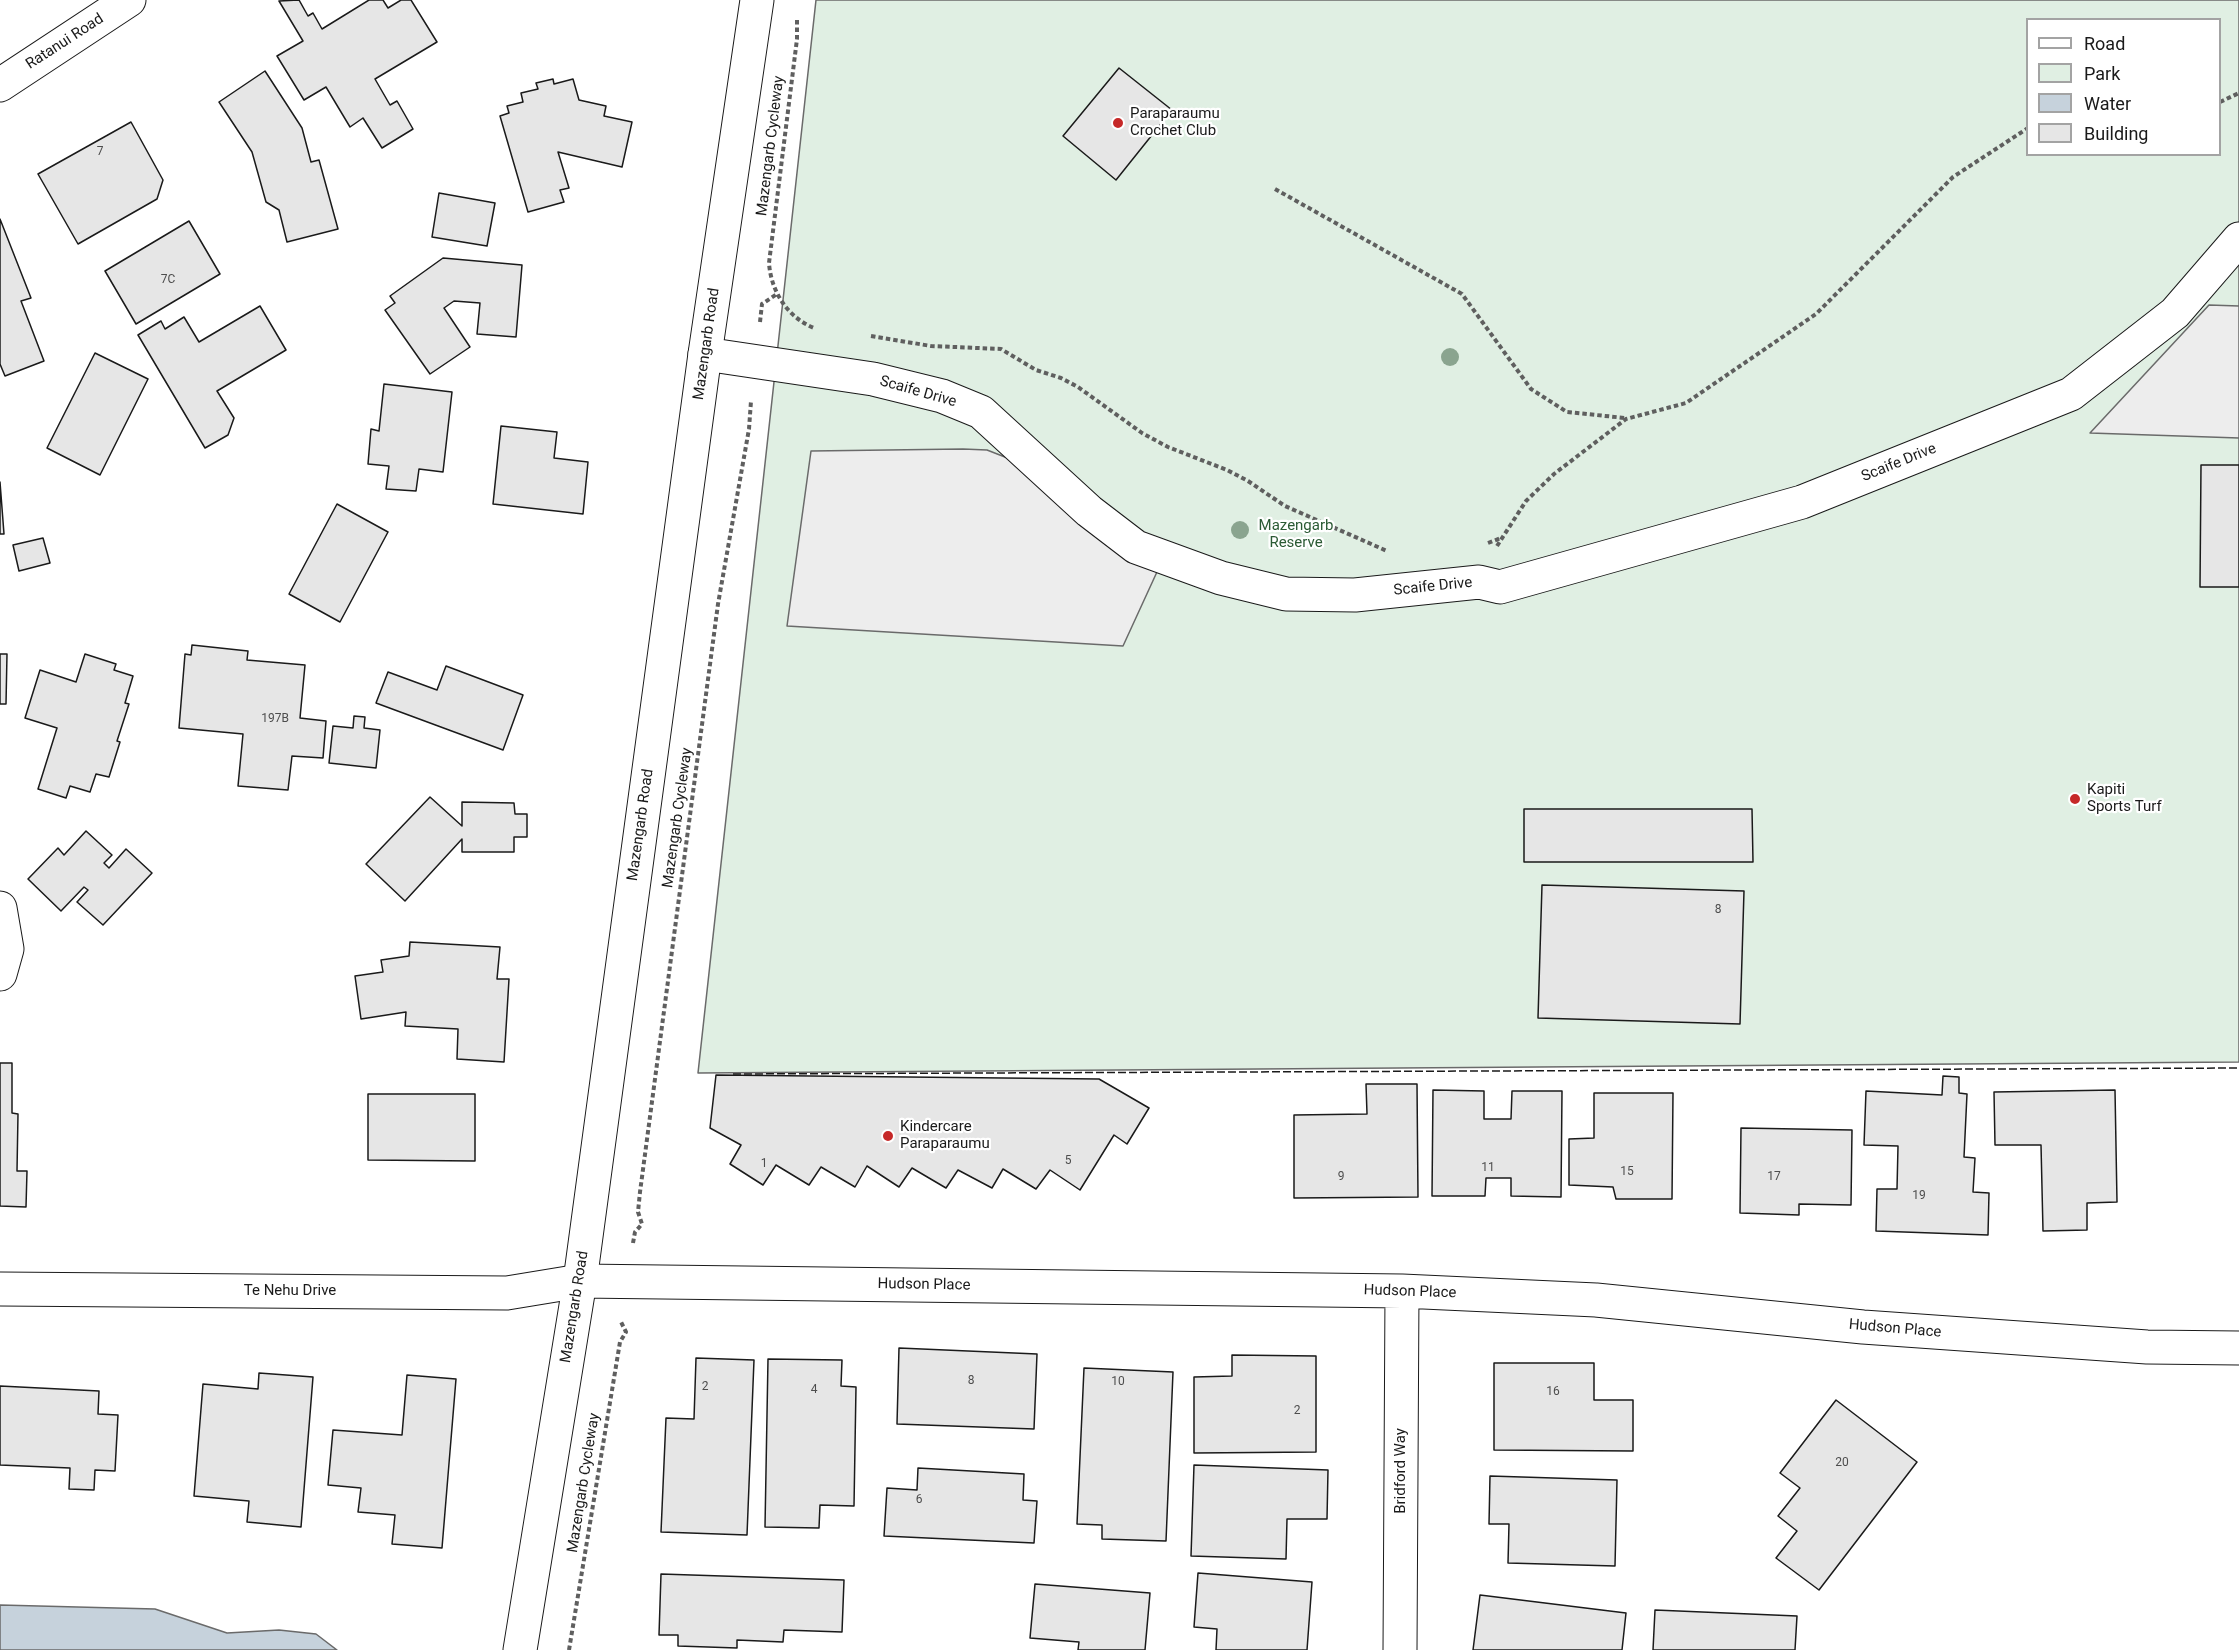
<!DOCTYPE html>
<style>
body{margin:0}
#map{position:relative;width:2239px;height:1650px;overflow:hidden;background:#fff;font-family:Roboto,sans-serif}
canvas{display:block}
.legend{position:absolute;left:2026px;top:18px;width:195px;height:138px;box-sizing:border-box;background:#fff;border:2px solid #a3a3a3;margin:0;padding:8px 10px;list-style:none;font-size:18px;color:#1a1a1a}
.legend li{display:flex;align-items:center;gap:12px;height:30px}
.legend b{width:30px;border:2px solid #a3a3a3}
</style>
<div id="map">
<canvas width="2239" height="1650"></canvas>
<ul class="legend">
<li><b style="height:8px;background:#fff"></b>Road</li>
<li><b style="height:16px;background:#e0efe3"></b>Park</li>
<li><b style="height:16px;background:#c6d2dc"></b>Water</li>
<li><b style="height:16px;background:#e6e6e6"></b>Building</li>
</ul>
</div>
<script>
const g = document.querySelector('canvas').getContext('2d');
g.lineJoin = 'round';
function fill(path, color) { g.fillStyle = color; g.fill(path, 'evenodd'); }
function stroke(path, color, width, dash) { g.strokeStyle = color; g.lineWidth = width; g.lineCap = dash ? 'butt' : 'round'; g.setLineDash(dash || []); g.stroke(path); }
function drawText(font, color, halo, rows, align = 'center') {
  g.font = font + ' Roboto,sans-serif'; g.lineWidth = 4.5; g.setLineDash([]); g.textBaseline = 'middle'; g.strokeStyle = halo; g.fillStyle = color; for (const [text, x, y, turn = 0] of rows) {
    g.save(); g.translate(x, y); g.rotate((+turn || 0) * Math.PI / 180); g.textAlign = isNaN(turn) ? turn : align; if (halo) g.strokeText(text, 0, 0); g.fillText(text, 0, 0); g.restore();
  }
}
const green = new Path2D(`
 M816 0H2239V1062L698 1073ZM2028 20H2220V154H2028Z`);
fill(green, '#e0efe3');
stroke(green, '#6a6a6a', 1.5);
const parking = new Path2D(`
 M2209 305 2239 306V438L2090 433Z
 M963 449 987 450 1051 475 1162 561 1123 646 787 626 811 451Z`);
fill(parking, '#ededed');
stroke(parking, '#6a6a6a', 1.5);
const water = new Path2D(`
 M0 1605 155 1609 227 1633 279 1630 316 1634 337 1650H0Z`);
fill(water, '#c6d2dc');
stroke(water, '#6a6a6a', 1.5);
const building = new Path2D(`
 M299 0 308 16 313 13 322 29 369 0H383L388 8 401 0H411L437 42 375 79 390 105 397 101 413 129 382 148 363 118 350 127 326 87 304 100 277 56 303 41 279 1Z
 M1119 68 1172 110 1116 180 1063 136Z
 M265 71 302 128 311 162 319 160 338 229 287 242 279 210 266 202 252 152 219 102Z
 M553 79 554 84 573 79 579 100 606 106 604 116 632 122 622 167 558 152 569 188 560 190 564 202 528 212 500 116 509 113 507 106 523 102 521 93 538 89 536 83Z
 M131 122 163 180 157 199 78 244 38 174Z
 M439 193 495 203 487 246 432 237Z
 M0 219 31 298 21 301 44 361 5 376 0 364Z
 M189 221 220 274 136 324 105 271Z
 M443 258 522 265 516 337 477 334 480 303 454 301 444 308 470 347 430 374 385 310 395 303 390 296Z
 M260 306 286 350 217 391 234 418 228 435 205 448 138 335 161 321 165 329 184 317 199 342Z
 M95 353 148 379 100 475 47 448Z
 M384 384 452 392 443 472 419 469 416 491 386 489 389 466 368 464 371 429 379 431Z
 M501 426 557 432 554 458 588 462 583 514 493 504Z
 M2201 465H2239V587H2200Z
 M0 482 4 534H0Z
 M337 504 388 532 340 622 289 594Z
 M43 538 50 563 19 571 13 545Z
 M192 645 248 651 247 660 305 665 300 718 326 721 323 758 292 756 288 790 238 786 243 734 179 728 185 654 191 655Z
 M0 654H7L6 704H0Z
 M85 654 116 664 114 670 133 676 125 703 129 704 117 741 120 742 109 777 96 774 90 792 70 786 66 798 38 789 57 728 25 718 40 670 76 682Z
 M446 666 523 695 503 750 376 703 388 672 437 690Z
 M354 716 365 717 364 728 380 730 376 768 329 763 333 726 353 728Z
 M430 797 462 826V802L514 803 515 814H527V837H514V852H462V839L405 901 366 864Z
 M1524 809H1752L1753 862H1524Z
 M86 831 112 855 104 863 109 868 126 849 152 873 103 925 77 902 88 890 84 887 61 911 28 879 58 848 64 855Z
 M1542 885 1744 891 1740 1024 1538 1018Z
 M410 942 500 947 497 979H509L504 1062 457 1059 458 1029 405 1026 406 1012 361 1019 355 976 383 972 381 960 409 956Z
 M0 1063H12V1113L18 1114 17 1171H27L26 1207 0 1206Z
 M716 1075 1099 1079 1149 1108 1127 1144 1114 1135 1080 1190 1050 1170 1036 1189 1003 1169 992 1188 958 1170 946 1188 912 1168 899 1187 867 1166 855 1187 821 1167 809 1185 776 1165 763 1185 730 1164 741 1145 710 1128Z
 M1943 1076 1959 1077V1093L1967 1094 1964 1157 1975 1158 1973 1192 1989 1193 1988 1235 1876 1231 1877 1189H1897L1898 1146 1864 1145 1866 1091 1942 1095Z
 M1366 1084H1417L1418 1197 1294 1198V1115L1367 1114Z
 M1433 1090 1484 1091V1119H1511L1512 1091H1562L1561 1197 1511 1196V1178H1486L1485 1196H1432Z
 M2115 1090 2117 1202 2087 1203V1230L2043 1231 2041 1145H1995L1994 1092Z
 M1594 1093H1673L1672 1199H1616L1613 1187 1569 1185V1139L1594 1138Z
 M368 1094H475V1161L368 1160Z
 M1741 1128 1852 1130 1851 1205 1799 1204V1215L1740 1213Z
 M899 1348 1037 1354 1034 1429 897 1424Z
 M1232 1355 1316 1356V1452L1194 1453V1377L1232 1376Z
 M696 1358 754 1360 747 1535 661 1532 666 1418 694 1419Z
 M768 1359 842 1360 841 1386 856 1387 854 1506 820 1505 819 1528 765 1527Z
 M1494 1363H1594V1400H1633V1451L1494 1450Z
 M1084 1368 1173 1372 1166 1541 1102 1539V1525L1077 1524Z
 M259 1373 313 1377 301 1527 247 1522 249 1501 194 1496 203 1384 258 1389Z
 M407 1375 456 1379 442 1548 392 1544 395 1515 358 1512 361 1488 328 1485 333 1430 402 1435Z
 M0 1386 99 1391 98 1414 118 1415 115 1471 95 1470 94 1490 69 1489 70 1468 0 1465Z
 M1836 1400 1917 1462 1819 1590 1776 1558 1797 1531 1778 1516 1800 1488 1780 1473Z
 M1194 1465 1328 1470 1327 1519H1287L1286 1559 1191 1556Z
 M918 1468 1024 1474 1023 1500 1037 1501 1034 1543 884 1536 887 1488 917 1490Z
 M1490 1476 1617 1480 1615 1566 1508 1563 1509 1524H1489Z
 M1198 1573 1312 1582 1307 1650H1216L1217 1629 1194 1627Z
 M661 1574 844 1580 842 1632 784 1630 783 1642 737 1640V1648L678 1646V1635H659Z
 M1035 1584 1150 1593 1145 1650H1078L1079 1642 1030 1638Z
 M1480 1595 1626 1613 1622 1650H1473Z
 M1655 1610 1797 1616 1795 1650H1653Z`);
fill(building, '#e6e6e6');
stroke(building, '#1a1a1a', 1.5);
const street = new Path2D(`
 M705 354 873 379 942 396 981 412 1089 511 1136 547 1221 578 1286 594 1355 595 1479 582 1500 587 1802 502 2071 394 2175 313 2239 239
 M0 908 7 949 0 974
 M0 1289 507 1293 580 1281 1402 1291 1596 1300 1863 1327 2147 1347 2239 1348
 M1400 1650 1402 1291`);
const secondary = new Path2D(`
 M0 85 129 0
 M520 1650 580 1281 705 354 757 0`);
stroke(street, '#1a1a1a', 35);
stroke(secondary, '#1a1a1a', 35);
stroke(new Path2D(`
 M797 20V39L769 263C771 291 787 317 814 328
 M2220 102 2239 93
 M1275 189 1462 294 1531 389 1567 412 1625 418
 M760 322 762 304 777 294
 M871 336 931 346 1001 349 1036 370 1061 378 1078 387 1142 433 1168 447 1227 470 1248 481 1285 506 1387 551
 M1488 543 1501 538
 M1497 546 1526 501 1554 474 1626 419 1686 403 1816 314 1953 177 2028 128
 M633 1243 635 1232 642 1224 638 1212 640 1192 718 604 749 429 751 401
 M569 1650 620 1342 626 1332 621 1322`), '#5f5f5f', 4, [4.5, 3]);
stroke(street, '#fff', 33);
stroke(secondary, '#fff', 33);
stroke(new Path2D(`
 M733 1074 2239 1068`), '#1a1a1a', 1.5, [8, 3]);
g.fillStyle = '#8aa48f';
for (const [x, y] of [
 [1450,357],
 [1240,530]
]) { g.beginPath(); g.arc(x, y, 9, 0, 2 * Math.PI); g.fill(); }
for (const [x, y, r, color] of [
 [1118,123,6,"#c62828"],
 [2075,799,6,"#c62828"],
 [888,1136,6,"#c62828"]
]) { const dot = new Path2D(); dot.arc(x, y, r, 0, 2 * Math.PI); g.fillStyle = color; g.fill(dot); stroke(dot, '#fff', 2); }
drawText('12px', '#4d4d4d', null, [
 ["7",100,152],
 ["7C",168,280],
 ["197B",275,719],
 ["8",1718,910],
 ["5",1068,1161],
 ["1",764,1164],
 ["11",1488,1168],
 ["15",1627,1172],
 ["9",1341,1177],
 ["17",1774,1177],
 ["19",1919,1196],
 ["8",971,1381],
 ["10",1118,1382],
 ["2",705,1387],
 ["4",814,1390],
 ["16",1553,1392],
 ["2",1297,1411],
 ["20",1842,1463],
 ["6",919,1500]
]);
drawText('15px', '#1a1a1a', '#fff', [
 ["Ratanui Road",65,42,-33],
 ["Mazengarb Cycleway",771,146,-83],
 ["Mazengarb Road",707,344,-82],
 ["Scaife Drive",918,392,16],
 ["Scaife Drive",1899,463,-22],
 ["Scaife Drive",1433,587,-6],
 ["Mazengarb Cycleway",678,818,-82],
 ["Mazengarb Road",641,825,-82],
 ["Hudson Place",924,1285,1],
 ["Te Nehu Drive",290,1291],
 ["Hudson Place",1410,1292,2],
 ["Mazengarb Road",575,1307,-81],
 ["Hudson Place",1895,1329,5],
 ["Bridford Way",1401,1471,-90],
 ["Mazengarb Cycleway",584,1483,-81]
]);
drawText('15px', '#1a1a1a', '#fff', [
 ["Paraparaumu",1130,114],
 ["Crochet Club",1130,131],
 ["Kapiti",2087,790],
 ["Sports Turf",2087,807],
 ["Kindercare",900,1127],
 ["Paraparaumu",900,1144]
], 'left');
drawText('15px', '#2b5a34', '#fff', [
 ["Mazengarb",1296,526],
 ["Reserve",1296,543]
]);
</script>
